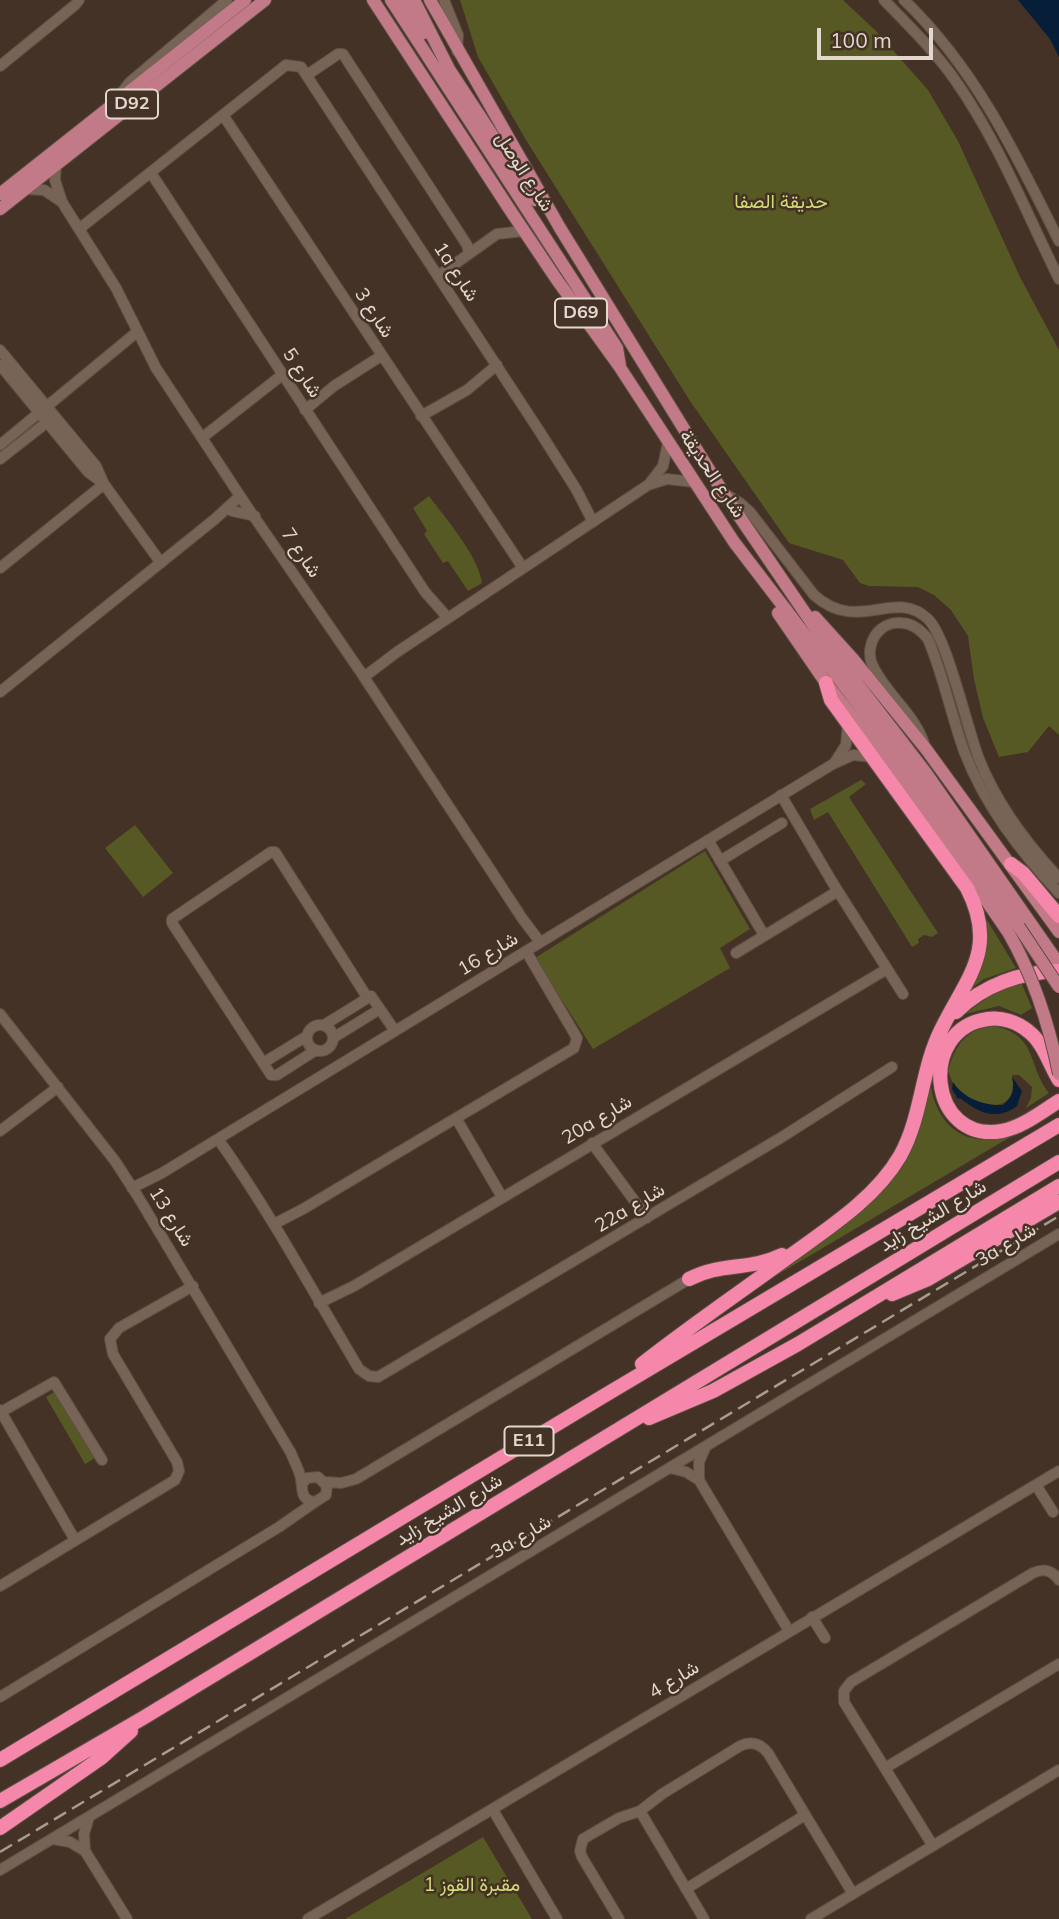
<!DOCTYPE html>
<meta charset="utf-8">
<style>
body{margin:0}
#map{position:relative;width:1059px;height:1919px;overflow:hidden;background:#433225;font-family:Mulish,sans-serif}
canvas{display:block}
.scale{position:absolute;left:817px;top:28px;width:116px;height:32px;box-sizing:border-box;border:4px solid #e3d8d0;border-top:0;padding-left:9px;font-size:21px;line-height:24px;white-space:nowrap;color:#e3d8d0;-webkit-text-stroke:5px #433225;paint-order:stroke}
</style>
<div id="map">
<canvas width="1059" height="1919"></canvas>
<div class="scale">100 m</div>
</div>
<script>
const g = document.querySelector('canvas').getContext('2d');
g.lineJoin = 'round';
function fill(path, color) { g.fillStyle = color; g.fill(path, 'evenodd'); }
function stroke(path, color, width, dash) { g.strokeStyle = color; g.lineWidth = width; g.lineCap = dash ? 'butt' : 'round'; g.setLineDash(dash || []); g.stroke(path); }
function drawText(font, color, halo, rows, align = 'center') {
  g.font = font + ' Mulish,Vazirmatn,sans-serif'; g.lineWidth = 5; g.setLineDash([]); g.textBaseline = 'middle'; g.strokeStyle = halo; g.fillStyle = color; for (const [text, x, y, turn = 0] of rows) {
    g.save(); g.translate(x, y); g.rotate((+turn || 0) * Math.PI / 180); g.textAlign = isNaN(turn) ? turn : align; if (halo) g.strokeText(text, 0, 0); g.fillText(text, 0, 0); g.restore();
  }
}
fill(new Path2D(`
 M460 0H843L876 31 928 90 958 141 1020 277 1059 350V735L1049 726 1028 752 999 757 983 718 974 679 968 636 951 610 934 595 918 587 869 586 860 583 843 560 789 543 690 401 526 140 478 57Z
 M429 496C446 519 478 555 482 583L468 591 448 561 443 563 424 534 427 531 413 508Z
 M861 780 866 784 849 797 938 933 932 937 924 935 918 939 919 943 912 947 828 812 814 820 810 809Z
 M135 825 173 873 143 897 105 848Z
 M705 851 750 929 720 948 730 968 593 1049 535 958Z
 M978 905 1016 968 984 979 969 990Z
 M1021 982 1032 1008 1021 1015 999 1006 965 1014 1001 988Z
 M993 1026C1038 1034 1027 1065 1049 1093L1026 1108 1031 1098 1032 1087 1019 1075H1012C1020 1119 971 1108 955 1086 952 1082 950 1076 948 1071 955 1045 966 1029 993 1026Z
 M929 1075C934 1124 962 1150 1012 1136L767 1281 845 1225 881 1192Z
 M58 1390 98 1456 85 1464 46 1397Z
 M483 1837 532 1919H345Z`), '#565924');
fill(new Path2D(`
 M1018 0H1059V57L1050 39Z
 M1012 1077 1022 1091 1017 1106C995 1122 978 1112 960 1098L958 1099 952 1089 953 1082C963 1098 984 1106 1003 1105 1013 1097 1015 1090 1012 1077Z`), '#061e37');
const minor = new Path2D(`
 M444 0 458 35 457 51
 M884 0C909 26 934 50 955 80 998 141 1026 212 1059 279
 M904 0C975 68 1016 154 1059 241
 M0 66 75 5 79 0
 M307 75 338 54H343L467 245 469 253
 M119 96 130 82 227 0
 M223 115 523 568
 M56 165 55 180 62 202 116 288 156 368 244 502 360 671 522 918 540 942
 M151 173 425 592 448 618
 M24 189 44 190 62 202
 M79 229 286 65 301 67 538 429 576 489 593 522
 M438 276 497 234 524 231
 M0 350 96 466 104 484 161 563
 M0 365 88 472 104 484
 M305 410 334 386 381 356
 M421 416 467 390 497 365
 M203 437 282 375
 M0 445 137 332
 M0 459 46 423
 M650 483 663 466 668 442
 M725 494 740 503 750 512 814 595C859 635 894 587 928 619 947 637 967 728 979 759 997 804 1026 843 1059 878
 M232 511 255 516
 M0 568 104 484
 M364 677 397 652 648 485 667 479 694 482
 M0 692 215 519 240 496
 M925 746C915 713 885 694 872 664 868 654 870 642 877 633 883 626 892 622 901 623 913 623 921 630 928 639 943 675 951 714 964 751 985 806 1020 851 1059 893
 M835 762 846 745 848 724
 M781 795 834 885 903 994
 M708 840 764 935
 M720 861 782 823
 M736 953 838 891
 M0 1014 115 1161 137 1195 291 1453C294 1461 298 1468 300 1475 304 1488 298 1499 315 1502L326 1495 327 1486 318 1477 307 1478 302 1484
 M307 1038a13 13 0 1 1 26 0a13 13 0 1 1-26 0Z
 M324 1025 371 996 395 1031
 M333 1038 380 1009
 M316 1050 277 1075H271L172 923V919L271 852H275L367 997
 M263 1063 307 1036
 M456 1118 502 1197
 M0 1131 58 1087
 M218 1139C270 1212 313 1292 359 1369L369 1376 378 1377 782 1137 892 1067
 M592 1143 647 1218
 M132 1188 162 1173 833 764 853 755 873 757
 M274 1224 303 1209 574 1048 577 1038 526 951
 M319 1303 354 1286 887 969
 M0 1410 75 1540
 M1 1412 54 1382 102 1460
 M706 1446 699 1462V1480L789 1631
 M670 1468 686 1472 699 1480
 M325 1482 341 1483 356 1479 689 1279
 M1036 1485 1053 1512
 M0 1586 175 1480 179 1471 177 1462 113 1354 110 1339 119 1328 193 1286
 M812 1617 825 1638
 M0 1697 279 1527 315 1502
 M885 1768 1059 1664
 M493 1810 557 1919
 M640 1811 704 1919
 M53 1839 70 1842 85 1851 127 1919
 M933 1846 844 1702V1691L851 1682 1033 1573C1044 1568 1052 1570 1059 1580
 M85 1851 84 1834 89 1817
 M0 1870 1059 1234
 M686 1889 805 1815
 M308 1919 1059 1471
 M619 1919 582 1857 580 1851 583 1839 619 1818 640 1811 662 1794 740 1746C751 1741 760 1743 768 1753L853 1894
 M811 1919 1059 1770`);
const major = new Path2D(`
 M373 0 510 210 557 280 619 366 734 542 917 781 1019 927
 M391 0 617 348 620 366
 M401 0 424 33
 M414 0 449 69 535 200
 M430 0 560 228 724 494 820 635 926 773 1059 964
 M0 194 245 0
 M0 209 265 0
 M778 613 826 683 910 790 1008 932
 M815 617 853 659 926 749 1059 932`);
const highway = new Path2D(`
 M1011 864 1023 873 1059 916
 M956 1012C983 985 1021 972 1059 971
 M1059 1080C1049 1064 1044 1043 1028 1031 1017 1022 1002 1017 988 1019 917 1028 928 1144 1002 1131 1023 1127 1041 1112 1059 1101
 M689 1279C721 1262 749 1271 782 1255
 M892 1294 928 1279 1059 1202
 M642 1364C689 1327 739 1293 787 1258 827 1229 875 1199 900 1156 922 1117 921 1070 941 1030 966 978 999 950 967 888L831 700 826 683
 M649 1418 713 1391 798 1344 1059 1186
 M0 1760 602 1397 1059 1125
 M0 1801 143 1718 1059 1162
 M0 1828 101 1758 131 1731`);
stroke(minor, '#5d4f44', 12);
stroke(major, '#5d4f44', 14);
stroke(highway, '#5d4f44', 16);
stroke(minor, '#776456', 10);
stroke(major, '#c37a88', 12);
stroke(highway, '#f588aa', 14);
stroke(new Path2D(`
 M0 1852 1059 1216`), '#a89b91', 2.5, [14, 7]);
const majorBridge = new Path2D(`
 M1019 927 1059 987
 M1008 932C1034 977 1049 1024 1059 1074`);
stroke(majorBridge, '#5d4f44', 14, []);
stroke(majorBridge, '#c37a88', 12);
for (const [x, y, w] of [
 [132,104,52],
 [581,313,52],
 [529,1441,49]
]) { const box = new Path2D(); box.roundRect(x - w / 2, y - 14.5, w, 29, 5); g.fillStyle = '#433225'; g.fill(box); stroke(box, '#e3d8d0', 2); }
drawText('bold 18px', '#e3d8d0', null, [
 ["D92",132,104],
 ["D69",581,313],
 ["E11",529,1441]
]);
drawText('19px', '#e3d8d0', '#433225', [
 ["شارع الوصل",524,172,57],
 ["1a شارع",456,272,57],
 ["شارع 3",374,313,57],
 ["شارع 5",302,373,57],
 ["شارع الحديقة",712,474,56],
 ["شارع 7",301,553,56],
 ["شارع 16",488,954,-31],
 ["20a شارع",597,1120,-31],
 ["22a شارع",630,1208,-31],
 ["شارع الشيخ زايد",933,1216,-31],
 ["شارع 13",171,1217,58],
 ["3a شارع",1006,1245,-31],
 ["شارع الشيخ زايد",449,1510,-31],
 ["3a شارع",521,1537,-31],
 ["شارع 4",674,1680,-31]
]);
drawText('19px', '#d3da76', '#433225', [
 ["حديقة الصفا",781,202],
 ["مقبرة القوز 1",472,1885]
]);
</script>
